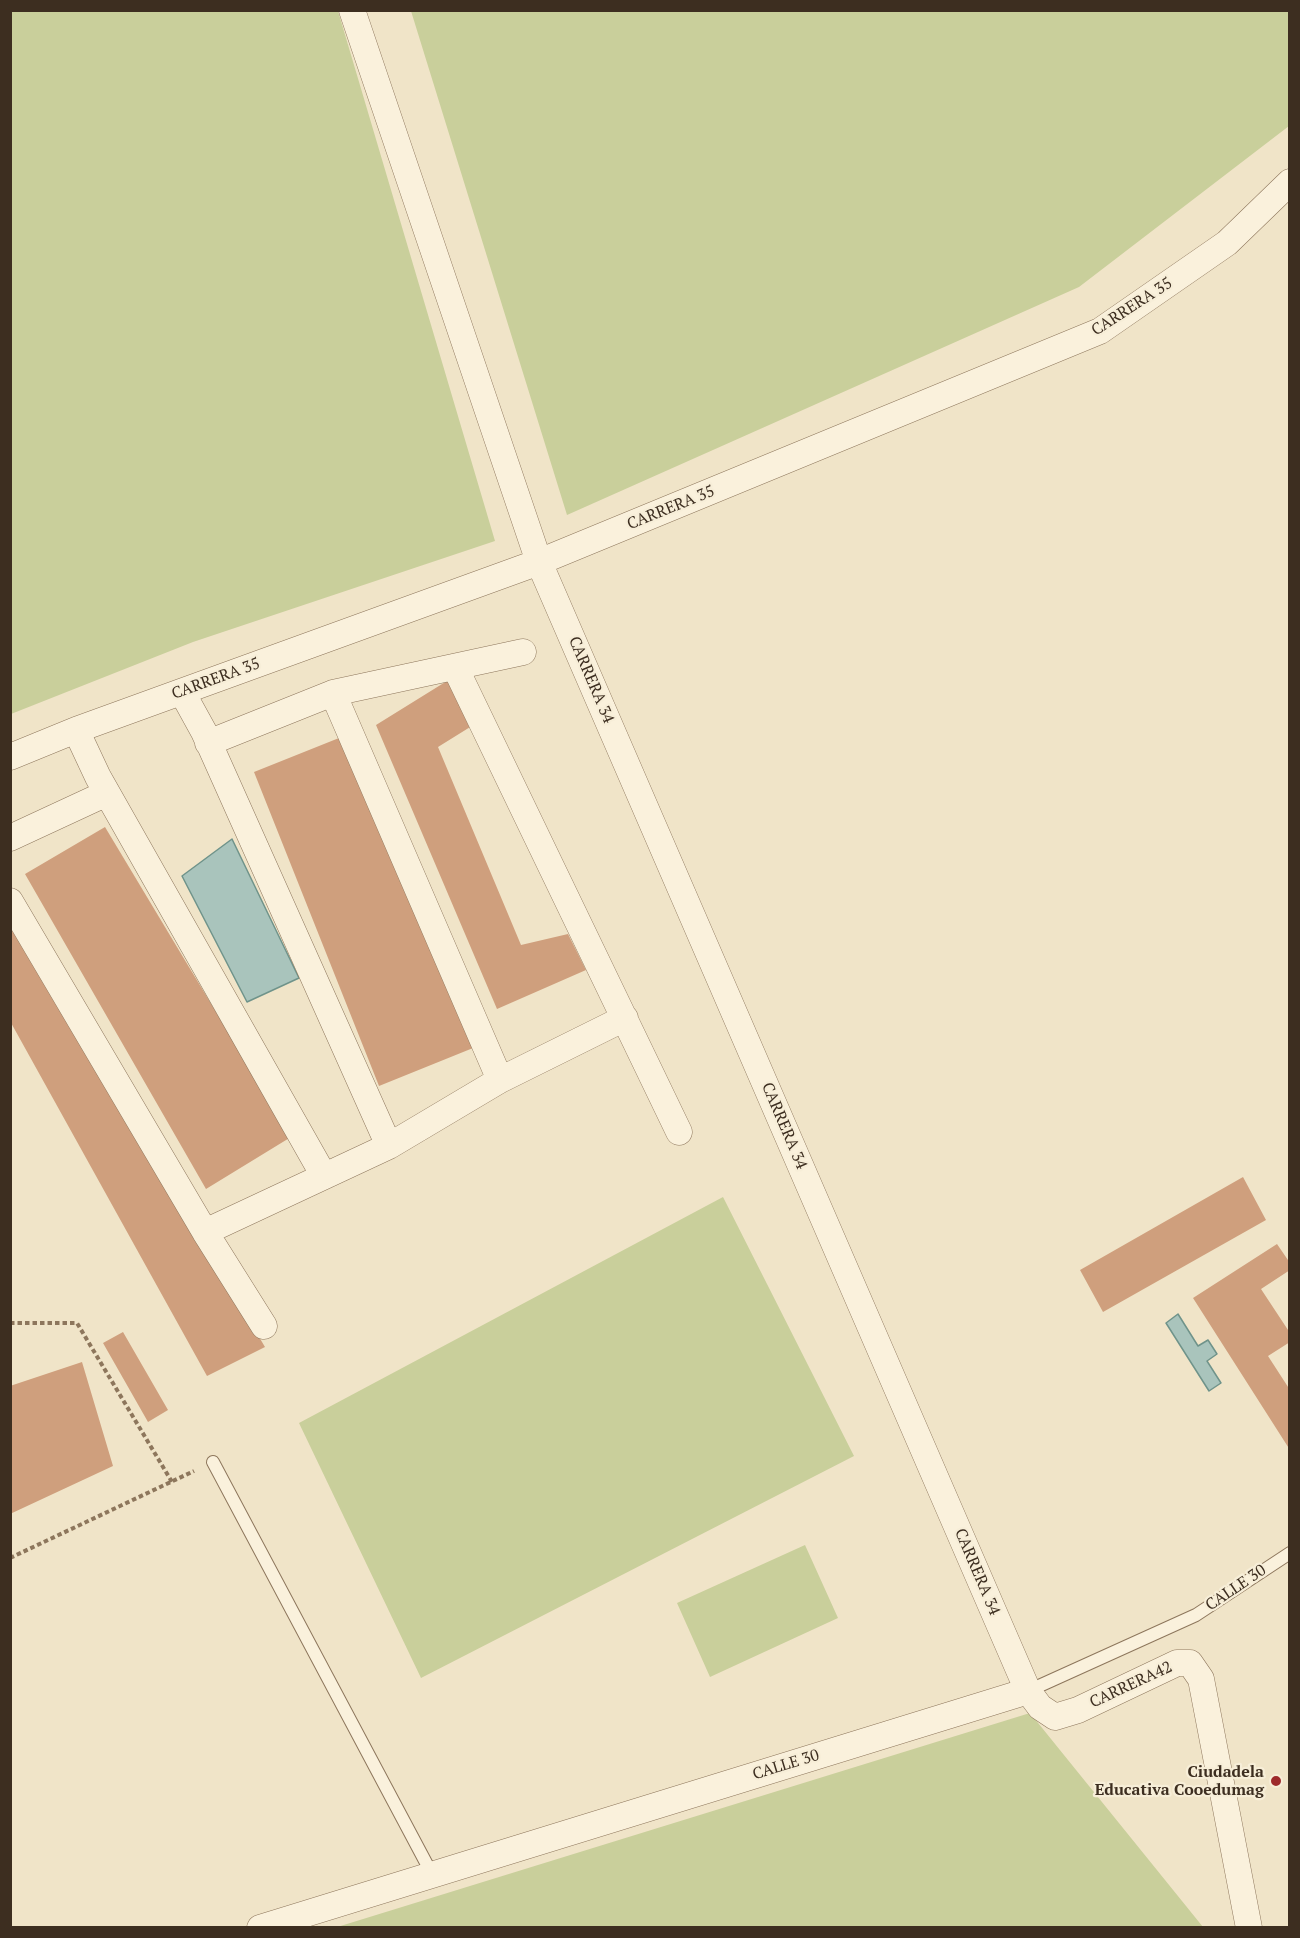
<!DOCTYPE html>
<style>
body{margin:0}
#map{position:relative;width:1300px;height:1938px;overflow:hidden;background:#f0e4c8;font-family:"PT Serif",serif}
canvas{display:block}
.frame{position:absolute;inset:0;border:12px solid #3d2e20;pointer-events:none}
</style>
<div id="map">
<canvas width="1300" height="1938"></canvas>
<div class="frame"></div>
</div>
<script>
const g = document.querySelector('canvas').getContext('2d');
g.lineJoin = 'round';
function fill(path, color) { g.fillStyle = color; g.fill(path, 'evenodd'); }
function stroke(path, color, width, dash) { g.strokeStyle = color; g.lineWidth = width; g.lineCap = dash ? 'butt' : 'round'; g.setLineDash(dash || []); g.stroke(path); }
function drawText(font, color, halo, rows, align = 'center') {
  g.font = font + ' "PT Serif",serif'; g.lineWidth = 4.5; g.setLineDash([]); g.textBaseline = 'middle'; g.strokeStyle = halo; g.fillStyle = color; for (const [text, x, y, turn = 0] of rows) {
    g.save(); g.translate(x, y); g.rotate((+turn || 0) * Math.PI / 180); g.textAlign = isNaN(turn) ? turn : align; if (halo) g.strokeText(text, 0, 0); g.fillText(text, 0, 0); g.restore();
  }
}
fill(new Path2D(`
 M11 10 338 11 495 541 193 642 11 714Z
 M411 11H1289V126L1079 287 567 515Z
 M723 1197 854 1456 421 1678 299 1423Z
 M805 1545 838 1618 710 1677 677 1603Z
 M1030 1713 1203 1927 334 1928Z`), '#c9cf9b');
const water = new Path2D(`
 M232 839 299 978 247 1002 182 876Z
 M1178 1314 1198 1346 1208 1340 1217 1354 1207 1361 1221 1383 1209 1391 1166 1323Z`);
fill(water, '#a9c4bc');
stroke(water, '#6f938a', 1.5);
fill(new Path2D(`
 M455 676 475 724 438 747 521 945 568 934 586 970 497 1009 376 725Z
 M339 738 478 1046 379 1086 254 772Z
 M105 827 291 1137 206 1189 25 874Z
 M10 919 265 1347 207 1376 10 1021Z
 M1243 1177 1266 1220 1103 1312 1080 1270Z
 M1277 1244 1290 1263V1270L1261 1289 1290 1333V1342L1268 1356 1290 1390V1450L1193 1298Z
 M123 1332 168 1410 148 1422 103 1343Z
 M82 1362 113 1466 10 1514V1386Z`), '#cf9f7d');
const lane = new Path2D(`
 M213 1462 432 1874
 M1028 1691 1196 1615 1290 1553`);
const street = new Path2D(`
 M352 10 539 562 1028 1691 1040 1707 1055 1717 1078 1710 1177 1663H1190L1201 1679 1249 1928
 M455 667 679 1132
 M182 692 204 732 389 1146
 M333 693 500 1080
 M76 730 98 777 324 1176
 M208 743 333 693 523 652
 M10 757 76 730 539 562 1100 331 1227 243 1290 182
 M10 838 107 793
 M10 901 205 1232 264 1326
 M205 1232 389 1146 500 1080 625 1018
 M260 1928 1028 1691`);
stroke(lane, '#8d765c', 14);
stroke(street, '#8d765c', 27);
stroke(new Path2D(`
 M10 1323H77L172 1482
 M10 1558 194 1471`), '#8d765c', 4, [4.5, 3]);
stroke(lane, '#faf1dc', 12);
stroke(street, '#faf1dc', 26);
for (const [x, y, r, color] of [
 [1276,1781,6,"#9e2a2b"]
]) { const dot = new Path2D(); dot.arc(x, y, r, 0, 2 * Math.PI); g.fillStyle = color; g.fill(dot); stroke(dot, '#f7eed8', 2); }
drawText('16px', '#3d2e20', '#f7eed8', [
 ["CARRERA 35",1132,307,-33],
 ["CARRERA 35",671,508,-22],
 ["CARRERA 35",216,679,-20],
 ["CARRERA 34",591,680,67],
 ["CARRERA 34",784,1126,67],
 ["CARRERA 34",977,1572,67],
 ["CALLE 30",1236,1588,-34],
 ["CARRERA42",1131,1685,-25],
 ["CALLE 30",786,1765,-17]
]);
drawText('bold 16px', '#3d2e20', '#f7eed8', [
 ["Ciudadela",1264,1772],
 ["Educativa Cooedumag",1264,1790]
], 'right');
</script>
